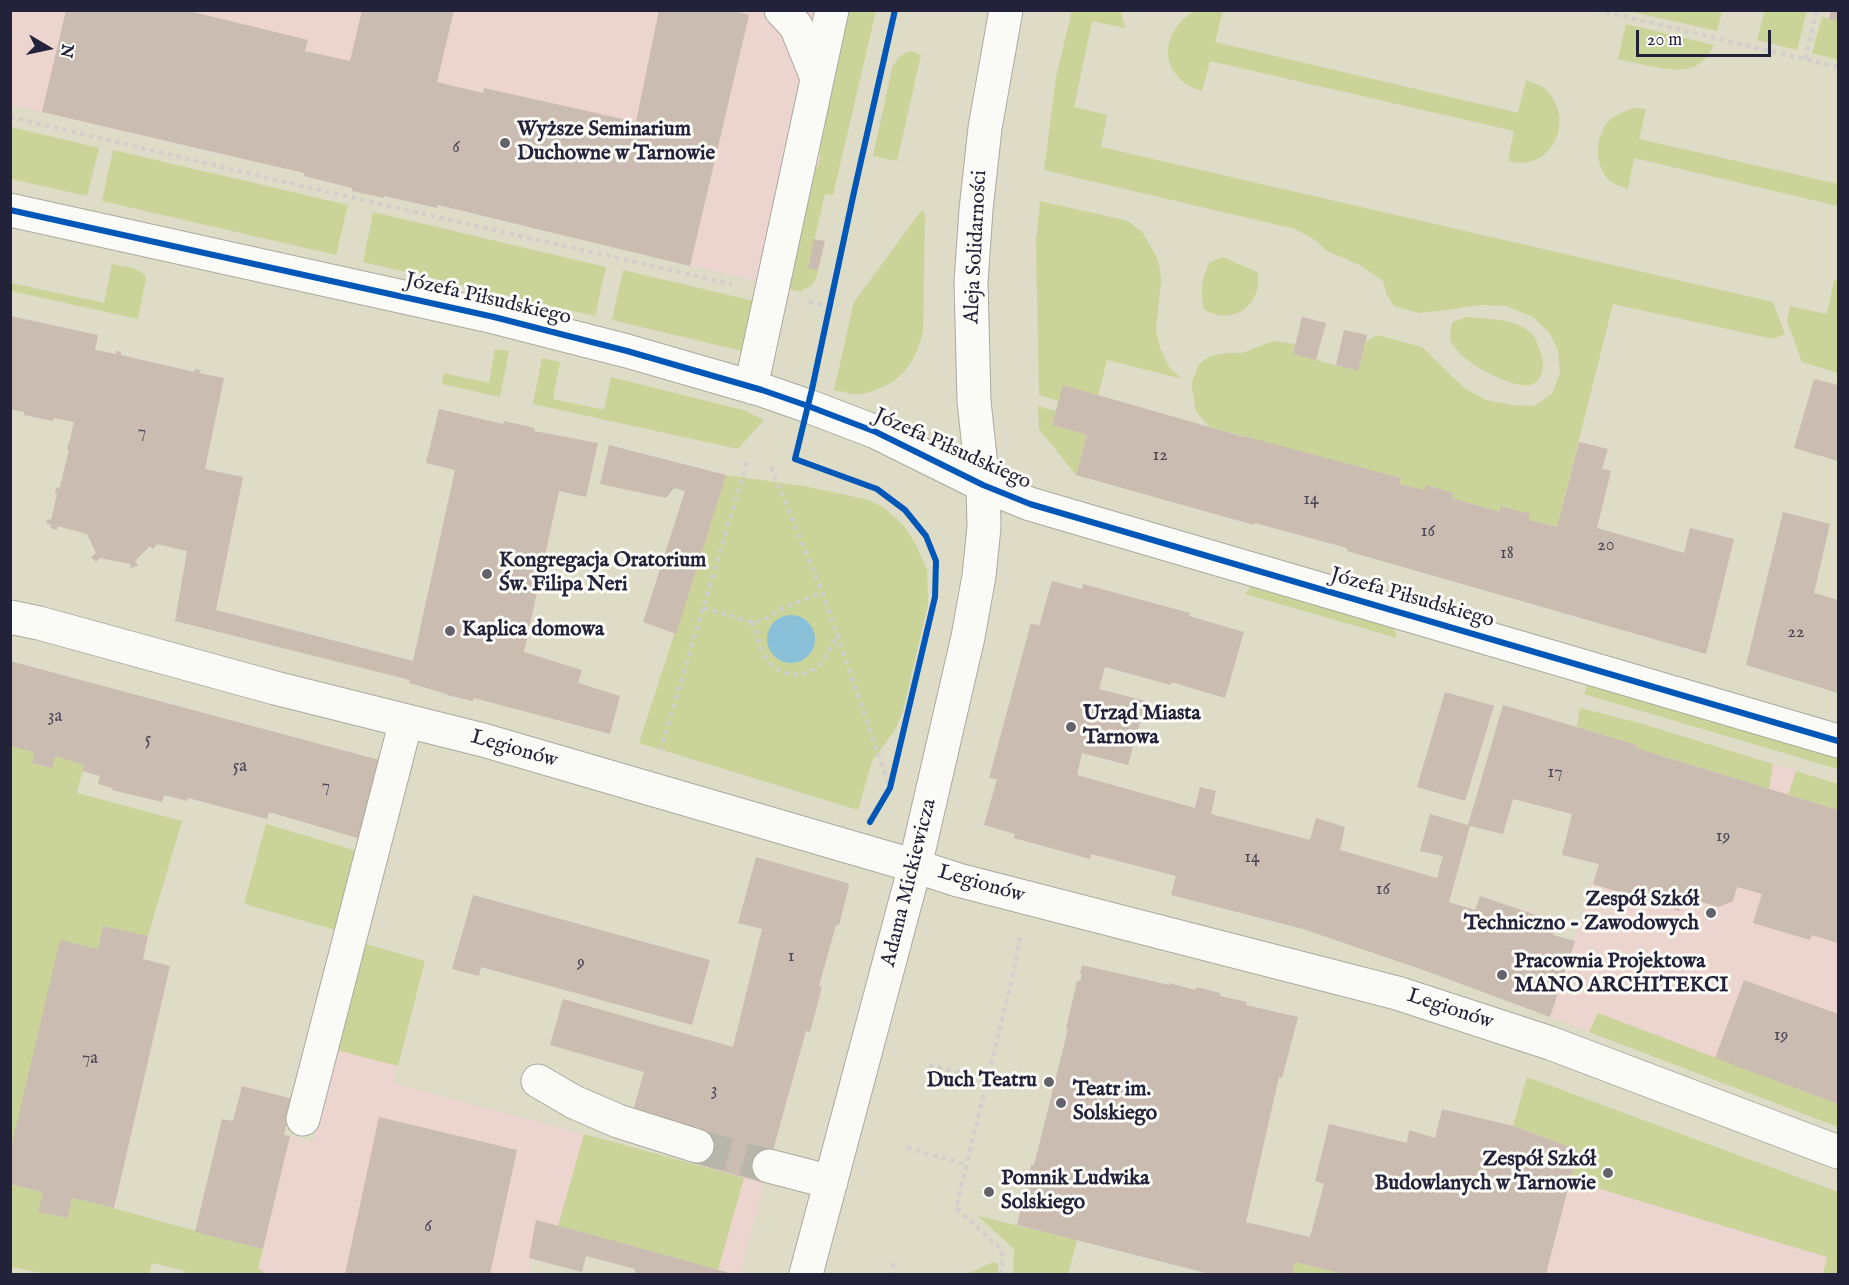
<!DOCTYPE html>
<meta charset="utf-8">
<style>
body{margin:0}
#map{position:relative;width:1849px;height:1285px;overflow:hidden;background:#dedbc7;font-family:"IM FELL English",serif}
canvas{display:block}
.frame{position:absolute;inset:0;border:12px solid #22223b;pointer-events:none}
.north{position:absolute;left:18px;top:18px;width:60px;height:60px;-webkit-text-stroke:4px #fdfcf7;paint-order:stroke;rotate:99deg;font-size:16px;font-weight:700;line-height:24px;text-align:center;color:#22223b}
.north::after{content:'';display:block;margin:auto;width:21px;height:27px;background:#22223b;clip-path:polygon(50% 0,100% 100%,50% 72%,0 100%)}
.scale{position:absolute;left:1636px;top:30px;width:135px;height:27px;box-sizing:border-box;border:3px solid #22223b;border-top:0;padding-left:8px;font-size:18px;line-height:21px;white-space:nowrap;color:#22223b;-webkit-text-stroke:4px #fdfcf7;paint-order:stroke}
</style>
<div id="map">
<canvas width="1849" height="1285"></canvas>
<div class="frame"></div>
<div class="north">N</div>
<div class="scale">20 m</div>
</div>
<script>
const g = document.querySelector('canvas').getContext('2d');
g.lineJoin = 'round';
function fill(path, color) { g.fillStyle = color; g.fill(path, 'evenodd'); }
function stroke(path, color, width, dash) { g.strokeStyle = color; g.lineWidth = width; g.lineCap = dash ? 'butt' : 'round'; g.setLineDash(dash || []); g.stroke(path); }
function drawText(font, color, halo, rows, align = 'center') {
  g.font = font + ' "IM FELL English",serif'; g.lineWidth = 6; g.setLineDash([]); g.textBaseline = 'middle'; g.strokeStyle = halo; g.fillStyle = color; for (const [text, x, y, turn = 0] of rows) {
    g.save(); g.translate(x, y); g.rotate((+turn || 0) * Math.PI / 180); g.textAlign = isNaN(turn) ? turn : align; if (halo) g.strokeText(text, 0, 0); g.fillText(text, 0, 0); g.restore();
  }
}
fill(new Path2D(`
 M11 11H865L802 292 438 205 437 208 385 196 384 198 352 191V188L304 176V173L11 105Z
 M1643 724 1838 784V1127L1550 1017Z
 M425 961 393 1083 764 1183 740 1274 536 1220 529 1258V1274H263V1271L258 1270 290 1136 314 1142 336 1050Z
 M1520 1101 1838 1220V1274H1473Z`), '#ecd4cf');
fill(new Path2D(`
 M1072 10 1121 11 1125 28 1092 21 1074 107 1107 115 1101 147 1773 302 1785 334 1773 339 1613 304 1557 527 1529 520V514L1502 506 1500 512 1452 498 1454 493 1426 485 1425 490 1399 484 1400 478 1209 427 1196 411 1192 389V382L1199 364 1210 356 1226 353H1242L1273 341 1295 344 1293 354 1358 371 1365 342 1377 335 1422 347 1464 388 1486 400 1511 405 1534 406 1552 394 1560 373 1558 350 1549 332 1533 317 1506 306 1478 305 1446 310 1419 313 1394 306 1386 293 1383 281 1362 266 1327 251 1315 240 1295 229 1044 170 1056 77Z
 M1197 10 1223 11 1215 42 1518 113 1526 80C1532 83 1539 84 1544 88 1550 93 1554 100 1557 107 1566 132 1550 161 1522 163 1518 163 1513 162 1508 161L1514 131 1210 61 1202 91C1193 88 1184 84 1178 77 1157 54 1172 22 1197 10Z
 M1765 10 1807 11 1797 50 1757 40Z
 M841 11H876L833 195 825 194 808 267 818 270C816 280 814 287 803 289L802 292 781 287 809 179 818 165 820 158 819 139 828 93 832 88 830 71Z
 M1629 11 1722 10V11L1717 31Z
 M1822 17 1838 21V60L1812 53Z
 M1626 24 1714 45C1710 52 1706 59 1699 64 1680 77 1640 63 1618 59Z
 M911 51 921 55 897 161 873 156 892 68C897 59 900 54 911 51Z
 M1634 108 1646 109 1639 139 1838 184V206L1634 158 1628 189C1621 187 1612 184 1607 178 1593 161 1596 131 1612 118 1619 113 1626 111 1634 108Z
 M11 127 99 148 87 196 11 179Z
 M113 150 348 205 336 255 102 201Z
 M1040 201 1128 221 1143 233 1156 256 1160 268 1161 282 1156 329 1160 348 1169 367 1182 379 1107 360 1098 396 1059 401 1039 395 1036 243Z
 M921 211H924L925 217 923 331C917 357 906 378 880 388 871 392 862 395 852 394 846 393 840 391 834 390L854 302Z
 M373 212 606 267 595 316 363 262Z
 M1223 257 1257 272C1265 304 1231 328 1204 309 1200 291 1201 279 1210 262Z
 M112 264C124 267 141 267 146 278L138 319 11 291V283L104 303Z
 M623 270 754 301 746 352 612 320Z
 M1834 280 1838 281V373L1802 362 1787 321 1790 306 1827 314Z
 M1466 317C1487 319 1522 318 1535 338 1537 341 1538 347 1540 351 1541 356 1543 359 1543 364 1543 371 1540 381 1533 384 1515 392 1456 359 1451 341 1449 335 1451 327 1453 322Z
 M495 349 509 351 500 397 442 384 444 373 489 383Z
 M542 358 560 362 553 399 604 410 611 377 743 410 764 420 738 449 533 404Z
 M1038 406 1056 411 1052 425 1087 435 1076 475 1039 429Z
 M726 475 804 486 869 500 884 508 904 526 915 543 927 569 928 604 903 711 895 730 872 761 858 810 639 743Z
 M1253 584 1393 625 1397 638 1245 594Z
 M1588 683 1838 756V769L1584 694Z
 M1580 708 1643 724 1773 764 1769 789 1636 748 1637 745 1577 727Z
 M11 746 34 752 32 763 51 768 55 756 84 765 77 793 182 821 148 936 103 926 98 949 11 1152Z
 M1796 771 1838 784V810L1788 795Z
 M266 824 357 851 336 930 244 904Z
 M362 943 425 961 398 1066 336 1050Z
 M1598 1013 1838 1104V1127L1589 1032Z
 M1527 1077 1838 1192V1274H1823L1827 1257 1570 1180 1578 1150 1513 1126Z
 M584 1134 744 1178 718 1270 558 1226Z
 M11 1184 43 1192 39 1212 68 1218 72 1198C137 1213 199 1233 263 1249L258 1269 263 1271V1274H184L185 1271 152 1263 149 1274H47L11 1267Z
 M978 1216 1077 1240 1068 1274H1013L1014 1249Z
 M993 1262 998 1264V1274H967Z
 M1295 1262 1344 1274H1292Z`), '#cad499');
fill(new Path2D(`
 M767 639a24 24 0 1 1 48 0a24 24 0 1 1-48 0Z`), '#89bfd7');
fill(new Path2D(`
 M66 10H185L308 40 305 51 350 61 362 10H454L437 82 483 93 484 88 636 122 659 10H732L749 15 690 266 438 205 437 208 384 196V198L352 191V188L304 176V173L42 112Z
 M1831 10H1838V21L1829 19Z
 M814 239 825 241 818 270 808 268Z
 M10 316 98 335 95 350 116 354V351L121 352V355L194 372 195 369 201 370 199 373 224 378 205 469 243 477 216 610 413 661 455 470 426 463 439 409 503 424 504 421 535 428 534 431 598 443 586 497 559 491 524 652 582 670 578 683 620 696 610 734 474 698 473 701 447 695V694L409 683 410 680 175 621 187 551 157 544 153 549 150 546 135 561 138 566 131 568 130 564 100 558 96 562 91 557 96 553 87 534 58 526 57 530 52 529 53 528 50 527 51 524 46 523 47 519 51 520 57 494 55 493 56 488 60 487 69 449H67L68 443 69 444 74 422 54 418 53 421 24 415V412L10 409Z
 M1302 317 1326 323 1316 360 1293 354Z
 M1344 330 1367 335 1358 371 1336 365Z
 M1814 379 1838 385V461L1794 448Z
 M1063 385 1244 437V436L1401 478 1399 484 1425 490 1426 485 1454 493 1452 498 1500 512 1501 506 1530 514 1529 520 1557 527 1579 442 1608 449 1602 469 1611 471 1597 528 1684 553 1690 528 1734 539 1706 654 1347 551V548L1255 523 1254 525 1076 475 1087 435 1052 425Z
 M609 445 726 475 676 634 643 622 685 491 674 488 666 498 600 484Z
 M1783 512 1830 524 1814 593 1838 600V693L1746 665Z
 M1052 581 1082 589 1083 584 1190 613 1189 616 1244 632 1225 698 1171 682V685L1105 667 1099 689 1146 701 1128 765 1082 753 1077 775 1195 808 1200 787 1216 791 1211 814 1310 840 1316 818 1345 827 1340 850 1437 878 1443 856 1420 851 1430 814 1468 825 1503 705 1637 745 1636 748 1838 810V943L1812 935 1810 940 1753 923 1762 894 1737 887 1733 901 1719 907 1684 897 1679 911 1593 884 1599 864 1562 855 1572 814 1513 799 1503 834 1470 826 1449 902 1475 910 1480 896 1557 922 1553 935 1575 941 1550 1017 1429 972 1303 929 1171 895 1176 876 1091 854 1090 859 1014 838 1015 834 984 825 997 779 989 778 1031 623 1039 626Z
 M10 661 383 761 361 839 269 812 267 819 188 798 187 801 164 795 162 802 112 790V788L98 784 100 776 82 771 84 765 55 756 52 768 32 763 34 752 10 746Z
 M1445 692 1494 706 1465 801 1417 787Z
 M756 857 847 883 849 886 839 925H836L819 986 822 987 810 1032 806 1031 764 1183 692 1163 701 1130 633 1111 644 1072 550 1045 563 999 733 1047 762 929 738 923Z
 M473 895 710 960 692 1025 481 967 479 976 452 969Z
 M103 926 148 936 143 959 170 966 114 1208 72 1198 68 1218 38 1212 43 1192 10 1184V1152L60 940 98 949Z
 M1082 965 1169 985V983L1196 990V987L1220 993V996L1247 1002 1246 1005 1298 1017 1282 1078 1279 1077 1246 1222 1310 1237 1324 1184 1315 1181 1329 1124 1407 1143 1409 1130 1435 1138 1442 1109 1513 1126 1578 1150 1546 1274H1344L1295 1262 1292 1274H1210L1017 1225 1031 1165H1034L1068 1029H1066L1077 981H1080L1082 974H1080Z
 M1744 980 1838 1014V1104L1715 1058Z
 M242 1086 293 1099 284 1135 290 1136 263 1249 195 1232 222 1119 233 1121Z
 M379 1117 517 1150 490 1274H345Z
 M536 1220 593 1235 733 1274H635V1269L586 1256 582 1272 529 1258Z`), '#cabcb1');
stroke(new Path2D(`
 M697 1146 769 1166`), '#b8b6ab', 33, [33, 16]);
const minor = new Path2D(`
 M781 10 796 26 817 78
 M10 210 494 317 627 351 762 390 808 406 876 432 983 485 1030 504 1838 741
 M751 387 832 10
 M10 617 39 623 275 688 483 740 915 866 958 880 1397 993 1550 1043 1838 1152
 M538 1081 574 1102 618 1121 697 1146
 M303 1119 406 721
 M769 1166 831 1182
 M806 1274 915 866 968 637 979 576 984 527 983 485 974 401 971 282 976 210 985 128 1006 10`);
stroke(minor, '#abaa9f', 35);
stroke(new Path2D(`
 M1597 10 1838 67
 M1805 59 1817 10
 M10 117 371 202 732 284
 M809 302 829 306
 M771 467 822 592 890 788
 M704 608 751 622 762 621 781 609 822 592
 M751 622C760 634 757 642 763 653 774 674 798 682 818 666 826 658 832 644 838 634
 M660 751 747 462
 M929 1065 987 1080
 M907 1148 966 1164
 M893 1263 894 1274
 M1001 1274 1002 1250 956 1208 1014 971 1020 937`), '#d0cfcb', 4, [4.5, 4.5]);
stroke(minor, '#fafaf7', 33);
stroke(new Path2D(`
 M10 210 494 317 627 351 762 390 808 406 876 432 983 485 1030 504 1838 741
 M870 822 890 788 935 597 936 561 926 536 905 510 877 489 795 459 812 389 854 192 895 10`), '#0057b8', 6);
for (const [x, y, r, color] of [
 [505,143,6,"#64636c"],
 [487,574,6,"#64636c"],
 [450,631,6,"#64636c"],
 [1071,727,6,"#64636c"],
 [1711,913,6,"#64636c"],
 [1502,975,6,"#64636c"],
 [1049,1082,6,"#64636c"],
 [1061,1103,6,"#64636c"],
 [1608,1173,6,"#64636c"],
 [989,1192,6,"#64636c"]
]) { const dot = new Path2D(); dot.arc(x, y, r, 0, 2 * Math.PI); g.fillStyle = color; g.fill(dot); stroke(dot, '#fdfcf7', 2); }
drawText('18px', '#4c4858', null, [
 ["6",456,148],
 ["7",142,433],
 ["12",1160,456],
 ["14",1311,500],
 ["16",1428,532],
 ["20",1606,546],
 ["18",1507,554],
 ["22",1796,633],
 ["3a",55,717],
 ["5",148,740],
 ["5a",240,767],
 ["17",1555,773],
 ["7",326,787],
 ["19",1723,837],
 ["14",1252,858],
 ["16",1383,890],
 ["1",791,957],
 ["9",581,963],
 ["19",1781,1036],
 ["7a",90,1059],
 ["3",714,1091],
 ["6",428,1227]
]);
drawText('bold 21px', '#22223b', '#fdfcf7', [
 ["Wyższe Seminarium",517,131],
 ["Duchowne w Tarnowie",517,155],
 ["Kongregacja Oratorium",499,562],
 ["Św. Filipa Neri",499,586],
 ["Kaplica domowa",462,631],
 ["Urząd Miasta",1083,715],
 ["Tarnowa",1083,739],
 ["Zespół Szkół",1699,901,"right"],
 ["Techniczno - Zawodowych",1699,925,"right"],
 ["Pracownia Projektowa",1514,963],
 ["MANO ARCHITEKCI",1514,987],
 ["Duch Teatru",1037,1082,"right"],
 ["Teatr im.",1073,1091],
 ["Solskiego",1073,1115],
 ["Zespół Szkół",1596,1161,"right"],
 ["Budowlanych w Tarnowie",1596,1185,"right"],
 ["Pomnik Ludwika",1001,1180],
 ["Solskiego",1001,1204]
], 'left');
drawText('21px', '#22223b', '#fdfcf7', [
 ["Aleja Solidarności",977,247,-87],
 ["Józefa Piłsudskiego",488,300,13],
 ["Józefa Piłsudskiego",952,450,24],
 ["Józefa Piłsudskiego",1412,599,16],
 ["Legionów",514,750,16],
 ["Adama Mickiewicza",910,883,-76],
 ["Legionów",981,885,16],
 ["Legionów",1450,1010,18]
]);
</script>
